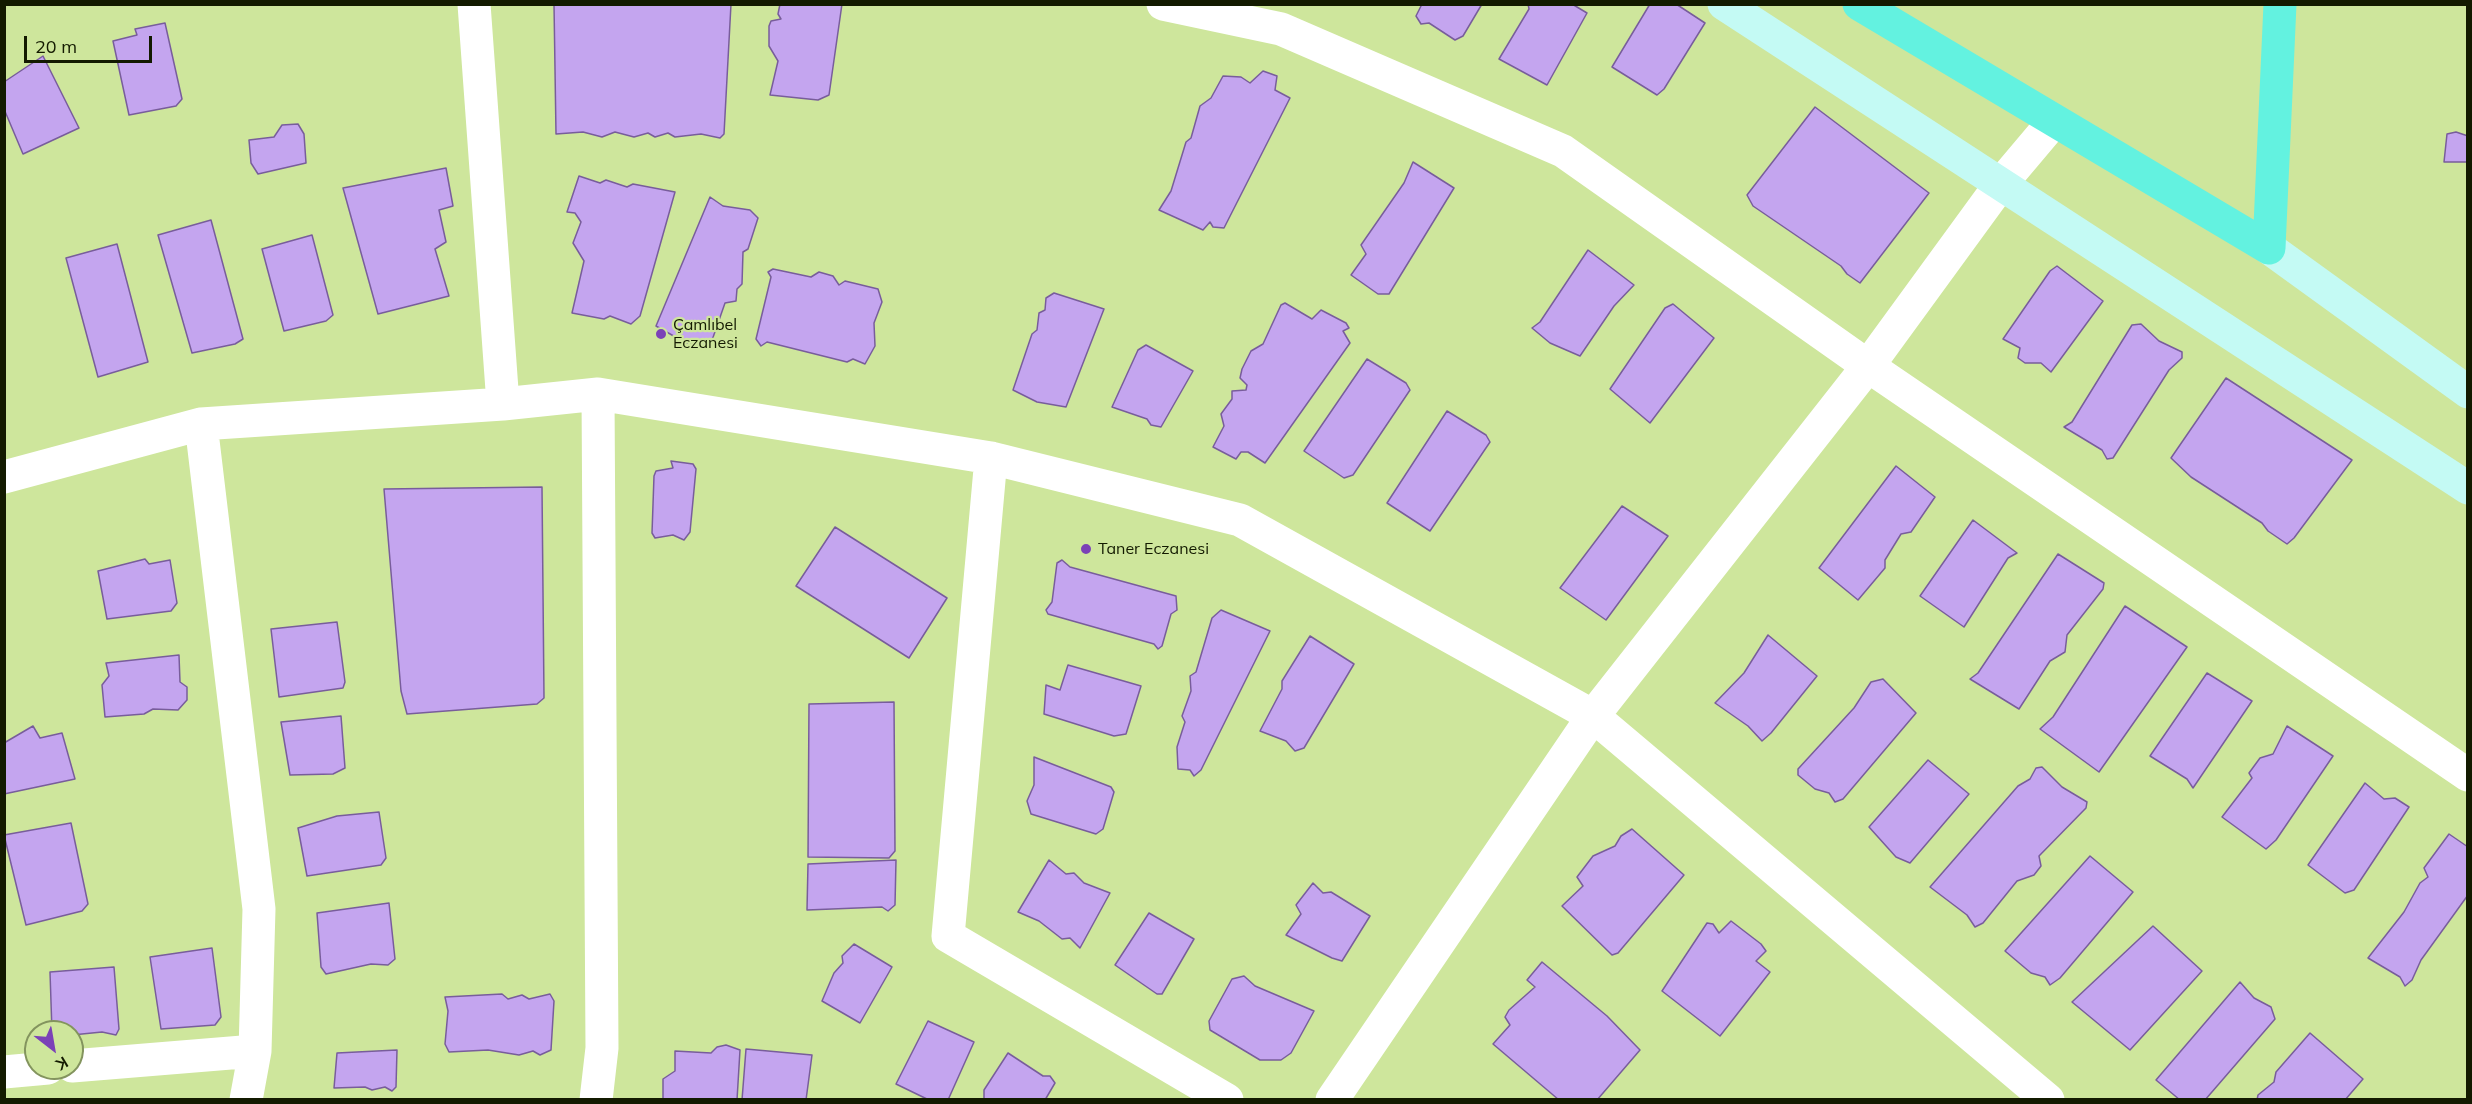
<!DOCTYPE html>
<meta charset="utf-8">
<style>
body{margin:0}
#map{position:relative;width:2472px;height:1104px;overflow:hidden;background:#cee69c;font-family:Mulish,sans-serif}
canvas{display:block}
.frame{position:absolute;inset:0;border:6px solid #131a00;pointer-events:none}
.north{position:absolute;left:24px;top:1020px;width:60px;height:60px;box-sizing:border-box;background:#cee69c;border:2px solid #83945e;border-radius:50%;rotate:149deg;font-size:16px;font-weight:700;line-height:24px;text-align:center;color:#131a00}
.north::after{content:'';display:block;margin:auto;width:21px;height:27px;background:#7b41b7;clip-path:polygon(50% 0,100% 100%,50% 72%,0 100%)}
.scale{position:absolute;left:24px;top:36px;width:128px;height:27px;box-sizing:border-box;border:3px solid #131a00;border-top:0;padding-left:8px;font-size:18px;line-height:21px;white-space:nowrap;color:#131a00;-webkit-text-stroke:4px #cee69c;paint-order:stroke}
</style>
<div id="map">
<canvas width="2472" height="1104"></canvas>
<div class="frame"></div>
<div class="north">K</div>
<div class="scale">20 m</div>
</div>
<script>
const g = document.querySelector('canvas').getContext('2d');
g.lineJoin = 'round';
function fill(path, color) { g.fillStyle = color; g.fill(path, 'evenodd'); }
function stroke(path, color, width, dash) { g.strokeStyle = color; g.lineWidth = width; g.lineCap = dash ? 'butt' : 'round'; g.setLineDash(dash || []); g.stroke(path); }
function drawText(font, color, halo, rows, align = 'center') {
  g.font = font + ' Mulish,sans-serif'; g.lineWidth = 4.5; g.setLineDash([]); g.textBaseline = 'middle'; g.strokeStyle = halo; g.fillStyle = color; for (const [text, x, y, turn = 0] of rows) {
    g.save(); g.translate(x, y); g.rotate((+turn || 0) * Math.PI / 180); g.textAlign = isNaN(turn) ? turn : align; if (halo) g.strokeText(text, 0, 0); g.fillText(text, 0, 0); g.restore();
  }
}
const building = new Path2D(`
 M554 4H731L724 134 720 138 701 134 675 137 668 133 655 137 648 133 634 137 615 132 602 137 583 132 556 134Z
 M780 4H842L829 95 818 100 770 95 778 61 769 46V26L771 21 781 19 778 14Z
 M1422 4H1482L1463 36 1455 40 1429 23 1421 24 1416 16Z
 M1528 4H1572L1587 13 1547 85 1499 59 1529 9Z
 M1650 4H1676L1705 23 1664 89 1657 95 1612 67Z
 M165 23 182 99 176 106 129 115 113 41 137 35 135 29Z
 M43 56 79 128 23 154 4 109V82Z
 M1263 71 1277 76 1275 90 1290 98 1224 228 1213 227 1210 222 1203 230 1159 210 1171 191 1186 142 1191 138 1200 106 1211 98 1223 76 1241 77 1250 83Z
 M1815 107 1929 193 1860 283 1847 274 1841 266 1753 206 1747 195Z
 M298 124 304 134 306 163 258 174 251 163 249 140 274 137 282 125Z
 M2456 132 2468 136V162H2444L2447 134Z
 M1413 162 1454 188 1389 294H1378L1351 275 1366 254 1361 245 1404 183Z
 M446 168 453 206 439 210 446 242 435 249 449 296 378 314 343 188Z
 M579 176 600 183 606 180 627 187 633 184 675 192 640 316 631 324 610 316 604 319 572 313 584 261 573 243 581 222 575 213 567 212Z
 M710 197 723 206 750 210 758 218 748 249 743 252 742 284 737 289 736 301 725 303 710 346 702 349 698 343H686L656 326Z
 M211 220 243 339 235 344 192 353 158 235Z
 M312 235 333 315 326 321 284 331 262 249Z
 M117 244 148 362 98 377 66 258Z
 M1588 250 1634 285 1614 306 1580 356 1550 343 1532 328 1540 322Z
 M2057 266 2103 301 2051 372 2041 363H2025L2018 358 2020 348 2003 339 2050 271Z
 M773 269 811 277 819 272 833 276 839 285 845 281 878 289 882 302 874 323 875 346 865 364 853 359 847 362 767 342 761 346 756 339 771 277 768 272Z
 M1054 293 1104 309 1066 407 1037 402 1013 390 1032 334 1037 330 1039 313 1045 310 1046 298Z
 M1285 303 1312 319 1321 310 1346 323 1349 328 1343 331 1350 343 1265 463 1248 452H1241L1236 459 1213 447 1224 426 1221 414 1232 399V391L1246 390 1247 385 1240 378 1242 369 1251 351 1263 344 1281 305Z
 M1673 304 1714 338 1650 423 1610 389 1665 308Z
 M2141 324 2159 341 2182 352V358L2169 370 2113 458 2107 459 2102 450 2064 427 2072 422 2132 325Z
 M1146 345 1193 371 1161 427 1151 425 1147 419 1112 407 1138 350Z
 M1367 359 1406 383 1410 390 1353 475 1344 478 1304 451Z
 M2226 378 2352 460 2294 538 2287 544 2268 531 2262 523 2191 477 2171 458Z
 M1447 411 1486 435 1490 442 1430 531 1387 503Z
 M671 461 693 464 696 469 690 532 684 540 673 535 655 538 652 533 654 476 656 471 673 468Z
 M1896 466 1935 497 1911 532 1901 534 1885 560V568L1858 600 1819 568Z
 M542 487 544 698 537 704 407 714 401 691 384 489Z
 M1622 506 1668 536 1606 620 1560 588Z
 M1973 520 2017 553 2008 558 1964 627 1920 596Z
 M835 527 947 598 909 658 796 586Z
 M2058 554 2104 583 2103 589 2067 635 2065 652 2050 661 2019 709 1970 679 1978 673Z
 M145 559 149 564 170 560 177 603 171 611 107 619 98 571Z
 M1062 560 1070 567 1176 596 1177 610 1171 614 1162 646 1158 649 1154 644 1048 614 1046 610 1052 602 1057 563Z
 M2125 606 2187 647 2099 772 2040 729 2053 717Z
 M1221 610 1270 631 1201 770 1194 776 1190 770 1178 769 1177 747 1185 722 1182 716 1191 691 1190 676 1196 672 1212 618Z
 M337 622 345 682 343 688 279 697 271 629Z
 M1768 635 1817 676 1771 733 1762 741 1748 726 1715 703 1744 673Z
 M1310 636 1354 664 1304 748 1295 751 1286 741 1260 731 1282 689V681Z
 M179 655 180 682 187 687V700L178 710 153 709 144 714 105 717 102 685 109 676 106 663Z
 M1068 665 1141 686 1126 734 1114 736 1044 714 1046 685 1060 690Z
 M2207 673 2252 701 2193 788 2187 779 2150 756Z
 M1883 679 1916 713 1843 799 1835 802 1829 793 1815 789 1798 775V769L1854 708 1871 682Z
 M894 702 895 851 889 858 808 857 809 704Z
 M341 716 345 768 333 774 290 775 281 722Z
 M33 726 40 738 62 733 75 779 4 794V743Z
 M2287 726 2333 756 2276 840 2266 849 2222 817 2252 778 2249 773 2260 758 2273 754Z
 M1034 757 1111 787 1114 792 1103 829 1096 834 1031 814 1027 801 1034 785Z
 M1928 760 1969 794 1910 863 1896 857 1869 827Z
 M2042 767 2062 787 2087 802 2086 808 2039 856 2041 866 2034 875 2017 881 1983 923 1975 927 1967 915 1930 887 2018 786 2030 779 2036 768Z
 M2365 783 2384 799 2395 798 2409 807 2354 890 2345 893 2308 865Z
 M379 812 386 858 381 865 307 876 298 828 337 816Z
 M71 823 88 904 82 911 26 925 4 835Z
 M1632 829 1684 875 1618 953 1612 955 1562 906 1583 886 1577 877 1593 856 1615 846 1621 836Z
 M2449 834 2468 847V895L2421 960 2412 980 2405 986 2400 977 2368 958 2404 912 2420 883 2428 877 2424 868Z
 M2090 856 2133 892 2060 978 2050 985 2045 977 2031 973 2005 951Z
 M896 860 895 905 888 911 882 907 807 910 808 864Z
 M1049 860 1066 874 1074 873 1084 883 1110 893 1080 948 1070 938 1062 939 1039 921 1018 912Z
 M1313 883 1323 893 1331 892 1370 916 1342 961 1332 958 1286 935 1301 914 1296 905Z
 M389 903 395 959 388 965 371 964 326 974 321 967 317 913Z
 M1149 913 1194 939 1162 994H1157L1115 965Z
 M1731 921 1761 944 1766 951 1756 961 1770 972 1720 1036 1662 991 1707 923 1713 924 1719 933Z
 M2153 926 2202 971 2130 1050 2072 1002Z
 M854 944 892 967 860 1023 822 1001 834 973 843 963 842 956Z
 M212 948 221 1017 215 1025 161 1029 150 957Z
 M1542 962 1607 1016 1640 1050 1597 1100H1559L1493 1044 1510 1025 1505 1017 1509 1010 1535 987 1527 980Z
 M114 967 119 1029 116 1035 102 1032 72 1035V1032H52L50 972Z
 M1244 976 1255 986 1314 1011 1291 1053 1281 1060H1260L1210 1030 1209 1021 1232 979Z
 M2240 982 2254 998 2271 1007 2275 1019 2205 1100H2180L2156 1080Z
 M502 994 508 999 522 995 529 999 550 994 554 1001 551 1050 540 1055 533 1051 519 1055 488 1050 449 1052 445 1044 448 1011 445 997Z
 M928 1021 974 1042 948 1100H929L896 1084Z
 M2310 1033 2363 1079 2345 1100H2257L2258 1095 2274 1082 2276 1072Z
 M726 1045 740 1050 737 1100H663V1079L675 1071V1051L711 1053 717 1047Z
 M746 1049 812 1055 806 1100H742Z
 M397 1050 396 1087 392 1091 385 1087 372 1090 365 1087 334 1088 337 1053Z
 M1008 1053 1043 1076H1050L1055 1083 1045 1100H984V1090Z`);
fill(building, '#c4a5ef');
stroke(building, '#785d9b', 1.5);
stroke(new Path2D(`
 M474 4 503 404
 M1163 4 1281 29 1563 151 1868 366 2468 775
 M201 424 259 909 255 1051 246 1100
 M991 458 948 936 1227 1100
 M4 477 201 424 503 404 598 394 991 458 1240 520 1593 716 2048 1100
 M72 1066 255 1051
 M4 1072 48 1068
 M596 1100 602 1048 598 394
 M1332 1100 1593 716 1868 366 2000 185 2054 121`), '#fff', 33);
stroke(new Path2D(`
 M1724 4 2468 488
 M2269 248 2468 392`), '#c4faf4', 33);
stroke(new Path2D(`
 M1859 4 2269 248 2280 4`), '#63f2e0', 33);
for (const [x, y, r, color] of [
 [661,334,6,"#7b41b7"],
 [1086,549,6,"#7b41b7"]
]) { const dot = new Path2D(); dot.arc(x, y, r, 0, 2 * Math.PI); g.fillStyle = color; g.fill(dot); stroke(dot, '#cee69c', 2); }
drawText('16px', '#131a00', '#cee69c', [
 ["Çamlıbel",673,325],
 ["Eczanesi",673,343],
 ["Taner Eczanesi",1098,549]
], 'left');
</script>
